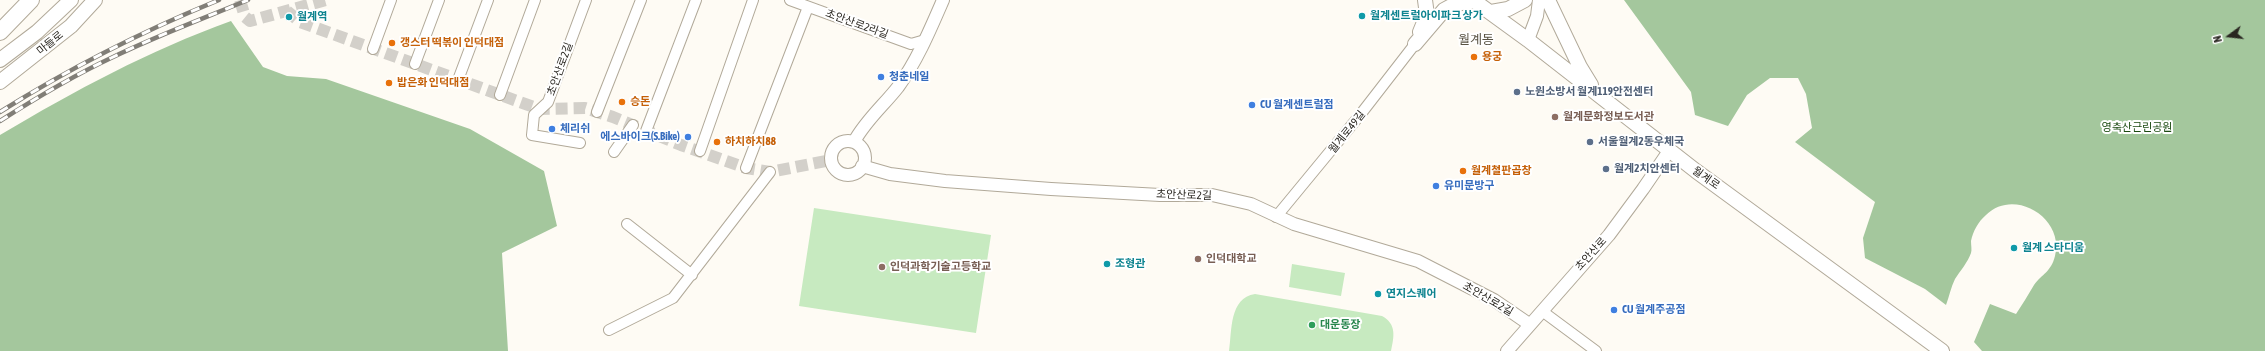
<!DOCTYPE html>
<meta charset="utf-8">
<style>
body{margin:0}
#map{position:relative;width:2265px;height:351px;overflow:hidden;background:#fefbf4;font-family:"Asap Condensed",sans-serif}
canvas{display:block}
.north{position:absolute;left:2209px;top:16px;width:40px;height:40px;-webkit-text-stroke:3px #fff;paint-order:stroke;rotate:255deg;font-size:11px;font-weight:700;line-height:16px;text-align:center;color:#292620}
.north::after{content:'';display:block;margin:auto;width:14px;height:18px;background:#292620;clip-path:polygon(50% 0,100% 100%,50% 72%,0 100%)}
</style>
<div id="map">
<canvas width="2265" height="351"></canvas>
<div class="north">N</div>
</div>
<script>
const g = document.querySelector('canvas').getContext('2d');
g.lineJoin = 'round';
function fill(path, color) { g.fillStyle = color; g.fill(path, 'evenodd'); }
function stroke(path, color, width, dash) { g.strokeStyle = color; g.lineWidth = width; g.lineCap = dash ? 'butt' : 'round'; g.setLineDash(dash || []); g.stroke(path); }
function drawText(font, color, halo, rows, align = 'center') {
  g.font = font + ' "Asap Condensed","Noto Sans KR",sans-serif'; g.lineWidth = 4; g.setLineDash([]); g.textBaseline = 'middle'; g.strokeStyle = halo; g.fillStyle = color; for (const [text, x, y, turn = 0] of rows) {
    g.save(); g.translate(x, y); g.rotate((+turn || 0) * Math.PI / 180); g.textAlign = isNaN(turn) ? turn : align; if (halo) g.strokeText(text, 0, 0); g.fillText(text, 0, 0); g.restore();
  }
}
fill(new Path2D(`
 M814 208 991 235 976 333 799 306Z
 M1292 264 1345 273 1341 296 1289 287Z
 M1255 294 1382 316C1397 324 1394 337 1391 351H1229C1232 331 1229 298 1255 294Z`), '#c7eac0');
fill(new Path2D(`
 M1624 0H2265V351H1982L1974 342 1990 304 2016 314C2022 305 2028 295 2034 285 2042 274 2051 272 2055 256 2065 218 2014 187 1986 215 1978 222 1973 231 1971 241 1971 245 1972 250 1971 253 1968 262 1960 271 1955 279 1951 287 1949 297 1946 305L1925 289 1865 258 1863 238 1875 202 1795 142 1812 128 1806 94 1798 78H1770L1747 95 1728 126 1695 115 1691 92Z
 M231 21 263 67 287 76 326 79 470 129 544 171 557 226 502 253 508 351H0V135C76 90 148 51 231 21Z`), '#a4c79d');
stroke(new Path2D(`
 M240 0 245 17 250 21 326 0
 M287 11 300 22 539 109 585 108 613 117 681 145 746 168 770 172 831 160`), '#d3d0ca', 12, [12, 6]);
const minor = new Path2D(`
 M790 0 911 44 925 40
 M373 49 391 0
 M415 64 439 0
 M458 80 488 0
 M500 95 535 0
 M597 112 641 0
 M646 131 696 0
 M580 143 532 135 534 115 548 102 586 0
 M700 151 753 0
 M614 152 633 125
 M746 168 808 7
 M1276 217 1360 115 1415 44
 M627 224 692 275
 M1542 311 1596 351
 M609 330 673 298 770 172`);
const tertiary = new Path2D(`
 M1528 40 1537 16 1539 0
 M831 158a17 17 0 1 1 34 0a17 17 0 1 1-34 0Z
 M854 142C865 121 884 105 898 87 917 61 930 30 943 0
 M862 166 890 174 945 181 1051 189 1160 195H1212L1251 204 1294 224 1418 261 1494 300 1529 324
 M1507 351 1609 235 1643 189 1669 151`);
const secondary = new Path2D(`
 M1473 0 1528 40 1696 171 1942 351
 M1548 0 1580 67 1591 85
 M1491 12 1508 9 1525 0
 M1420 32 1427 15 1425 0
 M1415 44 1444 10 1455 4 1474 1
 M0 60 37 32 71 0
 M0 82 71 26 95 0`);
const trunk = new Path2D(`
 M0 32 31 0`);
stroke(minor, '#b1a999', 12);
stroke(tertiary, '#b1a999', 14);
stroke(secondary, '#b1a999', 16);
stroke(trunk, '#b1a999', 18);
stroke(minor, '#fff', 10);
stroke(tertiary, '#fff', 12);
stroke(secondary, '#fff', 14);
stroke(trunk, '#fff', 16);
const rail = new Path2D(`
 M0 112C70 68 143 31 219 0
 M0 121C36 98 73 76 111 58 156 36 202 19 248 0`);
stroke(rail, '#817e77', 4.5);
stroke(rail, '#fff', 3, [9]);
for (const [x, y, r, color] of [
 [1362,16,4,"#0f9aa8"],
 [289,17,4,"#0f9aa8"],
 [392,43,4,"#e8710a"],
 [1474,57,4,"#e8710a"],
 [881,77,4,"#3f7fe0"],
 [389,83,4,"#e8710a"],
 [1517,92,4,"#5c6f8a"],
 [622,102,4,"#e8710a"],
 [1252,105,4,"#3f7fe0"],
 [1555,117,4,"#8d6e63"],
 [552,129,4,"#3f7fe0"],
 [688,137,4,"#3f7fe0"],
 [717,142,4,"#e8710a"],
 [1590,142,4,"#5c6f8a"],
 [1606,169,4,"#5c6f8a"],
 [1463,171,4,"#e8710a"],
 [1436,186,4,"#3f7fe0"],
 [2014,248,4,"#0f9aa8"],
 [1198,259,4,"#8d6e63"],
 [1107,264,4,"#0f9aa8"],
 [882,267,4,"#8d6e63"],
 [1378,294,4,"#0f9aa8"],
 [1614,310,4,"#3f7fe0"],
 [1312,325,4,"#2e9e5b"]
]) { const dot = new Path2D(); dot.arc(x, y, r, 0, 2 * Math.PI); g.fillStyle = color; g.fill(dot); stroke(dot, '#fff', 1.5); }
drawText('bold 11px', '#0d838f', '#fff', [
 ["월계센트럴아이파크 상가",1370,16],
 ["월계역",297,17],
 ["월계 스타디움",2022,248],
 ["조형관",1115,264],
 ["연지스퀘어",1386,294]
], 'left');
drawText('11px', '#292620', '#fff', [
 ["초안산로2라길",857,24,20],
 ["마들로",50,43,-39],
 ["초안산로2길",560,69,-70],
 ["월계로49길",1347,132,-51],
 ["월계로",1706,178,35],
 ["초안산로2길",1184,195,2],
 ["초안산로",1591,254,-48],
 ["초안산로2길",1488,299,30]
]);
drawText('bold 11px', '#c56008', '#fff', [
 ["갱스터 떡볶이 인덕대점",400,43],
 ["용궁",1482,57],
 ["밥은화 인덕대점",397,83],
 ["승돈",630,102],
 ["하치하치88",725,142],
 ["월계철판곱창",1471,171]
], 'left');
drawText('bold 11px', '#366cbe', '#fff', [
 ["청춘네일",889,77],
 ["CU 월계센트럴점",1260,105],
 ["체리쉬",560,129],
 ["에스바이크(S.Bike)",680,137,"right"],
 ["유미문방구",1444,186],
 ["CU 월계주공점",1622,310]
], 'left');
drawText('bold 11px', '#4e5e75', '#fff', [
 ["노원소방서 월계119안전센터",1525,92],
 ["서울월계2동우체국",1598,142],
 ["월계2치안센터",1614,169]
], 'left');
drawText('bold 11px', '#785e54', '#fff', [
 ["월계문화정보도서관",1563,117],
 ["인덕대학교",1206,259],
 ["인덕과학기술고등학교",890,267]
], 'left');
drawText('11px', '#1b4a11', '#fff', [
 ["영축산근린공원",2137,128]
]);
drawText('bold 11px', '#27864d', '#fff', [
 ["대운동장",1320,325]
], 'left');
drawText('13px', '#595344', '#fff', [
 ["월계동",1476,40]
]);
</script>
